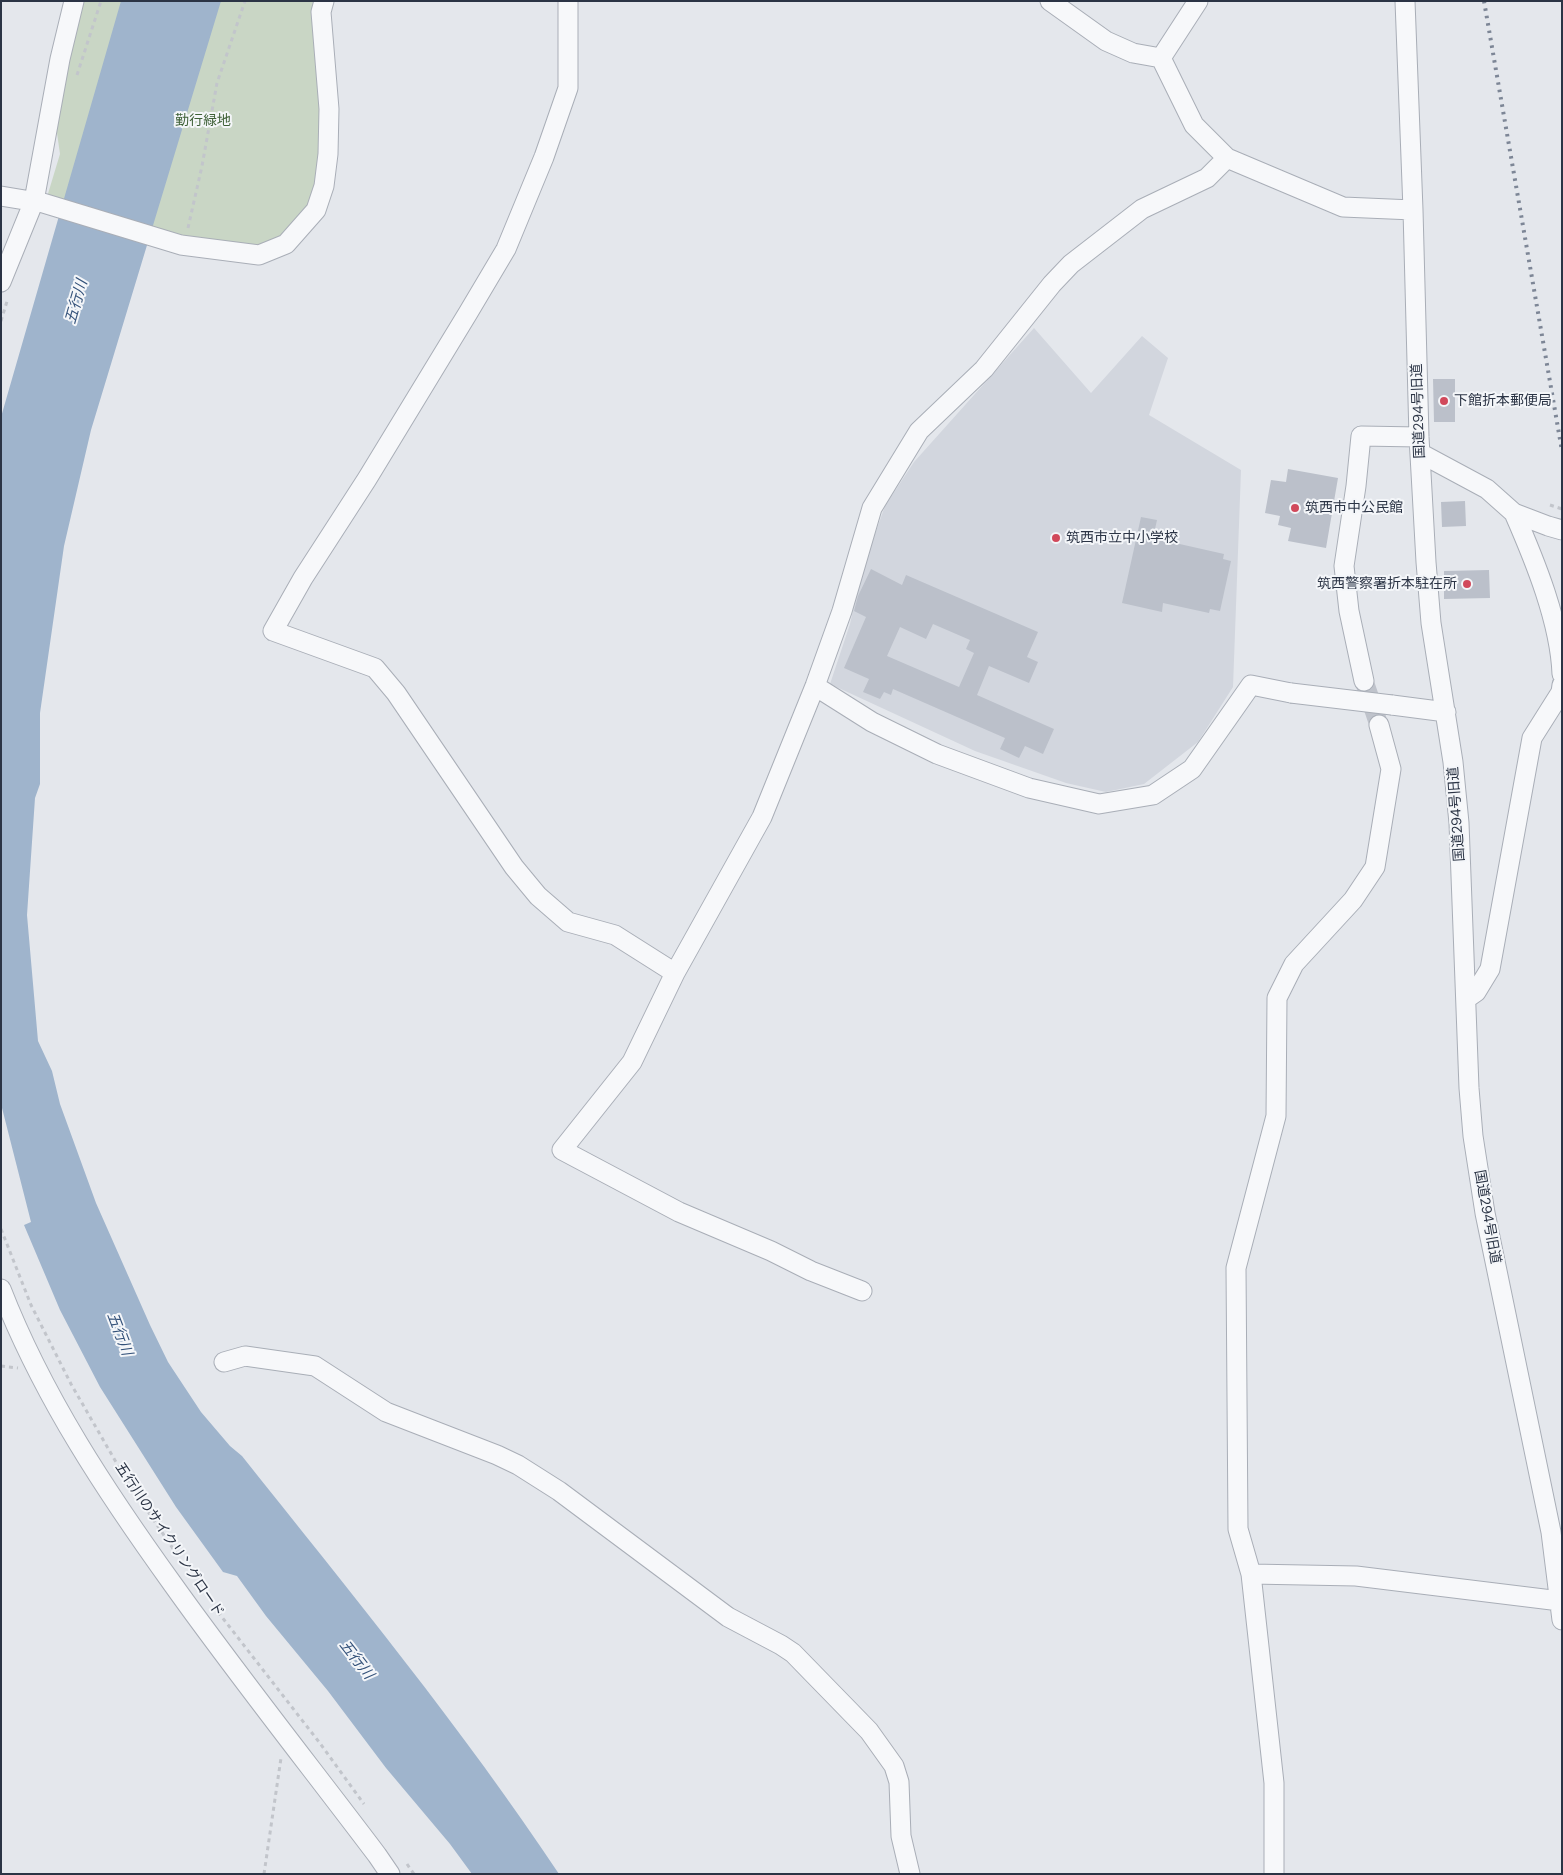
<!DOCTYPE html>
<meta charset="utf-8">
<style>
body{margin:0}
#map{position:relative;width:1563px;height:1875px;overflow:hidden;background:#e4e7ec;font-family:"DM Sans",sans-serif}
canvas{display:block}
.frame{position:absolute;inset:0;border:2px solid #2b3445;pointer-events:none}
</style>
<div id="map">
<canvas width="1563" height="1875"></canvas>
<div class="frame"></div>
</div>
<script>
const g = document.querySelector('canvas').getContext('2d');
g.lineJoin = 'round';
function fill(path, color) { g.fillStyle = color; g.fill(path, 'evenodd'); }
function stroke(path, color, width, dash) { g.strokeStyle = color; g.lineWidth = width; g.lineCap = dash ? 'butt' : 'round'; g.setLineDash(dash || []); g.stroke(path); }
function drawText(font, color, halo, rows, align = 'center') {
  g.font = font + ' "DM Sans","Noto Sans JP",sans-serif'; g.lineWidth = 4; g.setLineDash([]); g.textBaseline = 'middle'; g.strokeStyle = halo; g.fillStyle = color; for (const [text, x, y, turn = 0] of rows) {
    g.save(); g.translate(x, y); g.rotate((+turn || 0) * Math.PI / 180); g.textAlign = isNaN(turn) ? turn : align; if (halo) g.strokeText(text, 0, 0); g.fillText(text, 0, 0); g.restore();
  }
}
fill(new Path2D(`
 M1034 328 1091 393 1142 336 1168 358 1149 415 1241 470 1233 687 1198 742 1144 784 1106 792 1066 783 975 751 830 684 850 624 862 570 885 506 914 462Z`), '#d2d6de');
fill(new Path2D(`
 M82 1H316L323 110 320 180 311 207 279 243 255 248 186 240 47 197 60 154 56 126 68 54Z`), '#c9d6c5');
fill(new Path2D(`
 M121 1H221L91 430 64 546 40 713V784L35 798 27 915 38 1041 52 1071 60 1104 96 1203 150 1325 168 1362 201 1412 230 1446 242 1456C351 1593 462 1728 559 1874H472L450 1844 386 1768 328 1691 266 1616 237 1576 223 1572 176 1507 100 1387 60 1310 24 1225 31 1222 1 1104V417Z`), '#9fb4cc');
fill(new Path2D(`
 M1433 379H1455V422H1434Z
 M1288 469 1338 478 1326 548 1288 541 1291 528 1278 525 1280 516 1265 513 1271 480 1286 482Z
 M1465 501 1466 526 1442 527 1441 502Z
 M1141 517 1157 520 1153 538 1224 554 1223 559 1231 561 1220 611 1210 609 1209 613 1163 603 1162 612 1122 603Z
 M871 569 902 585 906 575 1038 632 1027 657 1038 662 1029 683 989 666 977 695 1054 729 1043 754 1025 746 1019 758 1000 749 1005 738 893 689 891 695 884 692 880 699 863 692 869 679 844 668 866 617 854 611 858 596ZM933 624 970 640 966 649 974 653 959 687 887 656 900 627 926 639Z
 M1489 570 1490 598 1444 599V571Z`), '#bbc0ca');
stroke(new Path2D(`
 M1364 681 1379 725`), '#bfc3cb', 19, [19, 9]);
const minor = new Path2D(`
 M568 1V88L544 157 506 249 468 313 367 479 303 578 273 631 375 668 396 693 514 867 538 896 568 922 615 935 675 973
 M1050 1 1106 41 1133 53 1161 58
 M1405 1 1413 210 1419 437 1426 562 1431 623 1453 762 1459 823 1469 1088 1473 1136 1485 1213 1551 1532 1562 1620
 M1161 58 1194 125 1227 158 1343 207 1413 210
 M1161 58 1198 1
 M1 196 43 203 181 245 259 255 286 244 316 210 324 186 328 154 329 109 321 12 324 1
 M1 282 34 201 60 59 74 1
 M1420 453 1487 489 1514 513 1548 526 1562 530
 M1514 513C1535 561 1560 622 1562 674
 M1364 681 1349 611 1344 566 1356 486 1361 436 1419 437
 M815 686 872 722 937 754 1029 788 1099 804 1153 795 1192 769 1251 685 1291 693
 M1392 705 1446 712
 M1466 999 1476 992 1490 969 1532 738 1561 692 1562 685
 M1 1289C43 1397 107 1493 174 1586 239 1677 309 1765 377 1855L390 1874
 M862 1291 811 1271 771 1251 679 1212 562 1150 632 1062 675 973 762 817 815 686 842 611 872 508 919 431 984 369 1052 284 1071 264 1142 209 1207 178 1227 158
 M224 1362 245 1356 315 1366 386 1412 497 1455 518 1465 559 1491 728 1617 781 1645 793 1653 869 1731 894 1766 899 1782 901 1836 910 1874
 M1251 1574 1356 1576 1560 1601
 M1274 1874V1783L1251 1574 1238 1529 1236 1268 1276 1116 1277 998 1294 964 1353 900 1375 867 1391 769 1379 725`);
stroke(minor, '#a9aeb7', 21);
stroke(new Path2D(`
 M77 75 101 1
 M188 228 202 166 217 83 245 1
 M1 321 8 298
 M1550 505 1562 509
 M1 1229 31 1305 71 1384 124 1476 178 1556
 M1 1366 18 1368
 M218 1612 319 1742 364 1804
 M407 1864 414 1874
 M264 1874 281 1758`), '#c2c5cb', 3, [4, 4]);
stroke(minor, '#f7f8fa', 19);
stroke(new Path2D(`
 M1484 1 1562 451`), '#7d8696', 4, [2.5, 5]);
const minorBridge = new Path2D(`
 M1291 693 1392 705`);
stroke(minorBridge, '#a9aeb7', 21, []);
stroke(minorBridge, '#f7f8fa', 19);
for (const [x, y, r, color] of [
 [1444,401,5,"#d1495b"],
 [1295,508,5,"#d1495b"],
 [1056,538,5,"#d1495b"],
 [1467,584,5,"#d1495b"]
]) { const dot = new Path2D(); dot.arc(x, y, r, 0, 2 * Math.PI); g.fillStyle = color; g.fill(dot); stroke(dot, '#f4f6f9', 2); }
drawText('14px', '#3f6138', '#f4f6f9', [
 ["勤行緑地",203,121]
]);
drawText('14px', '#2b3445', '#f4f6f9', [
 ["下館折本郵便局",1454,401],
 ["筑西市中公民館",1305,508],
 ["筑西市立中小学校",1066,538],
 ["筑西警察署折本駐在所",1457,584,"right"]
], 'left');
drawText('14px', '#2b3445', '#f4f6f9', [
 ["国道294号旧道",1419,411,-92],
 ["国道294号旧道",1457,814,-94],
 ["国道294号旧道",1487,1217,80],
 ["五行川のサイクリングロード",169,1540,56]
]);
drawText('italic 15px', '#34527a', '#f4f6f9', [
 ["五行川",77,302,-74],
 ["五行川",119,1334,69],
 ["五行川",356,1660,52]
]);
</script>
